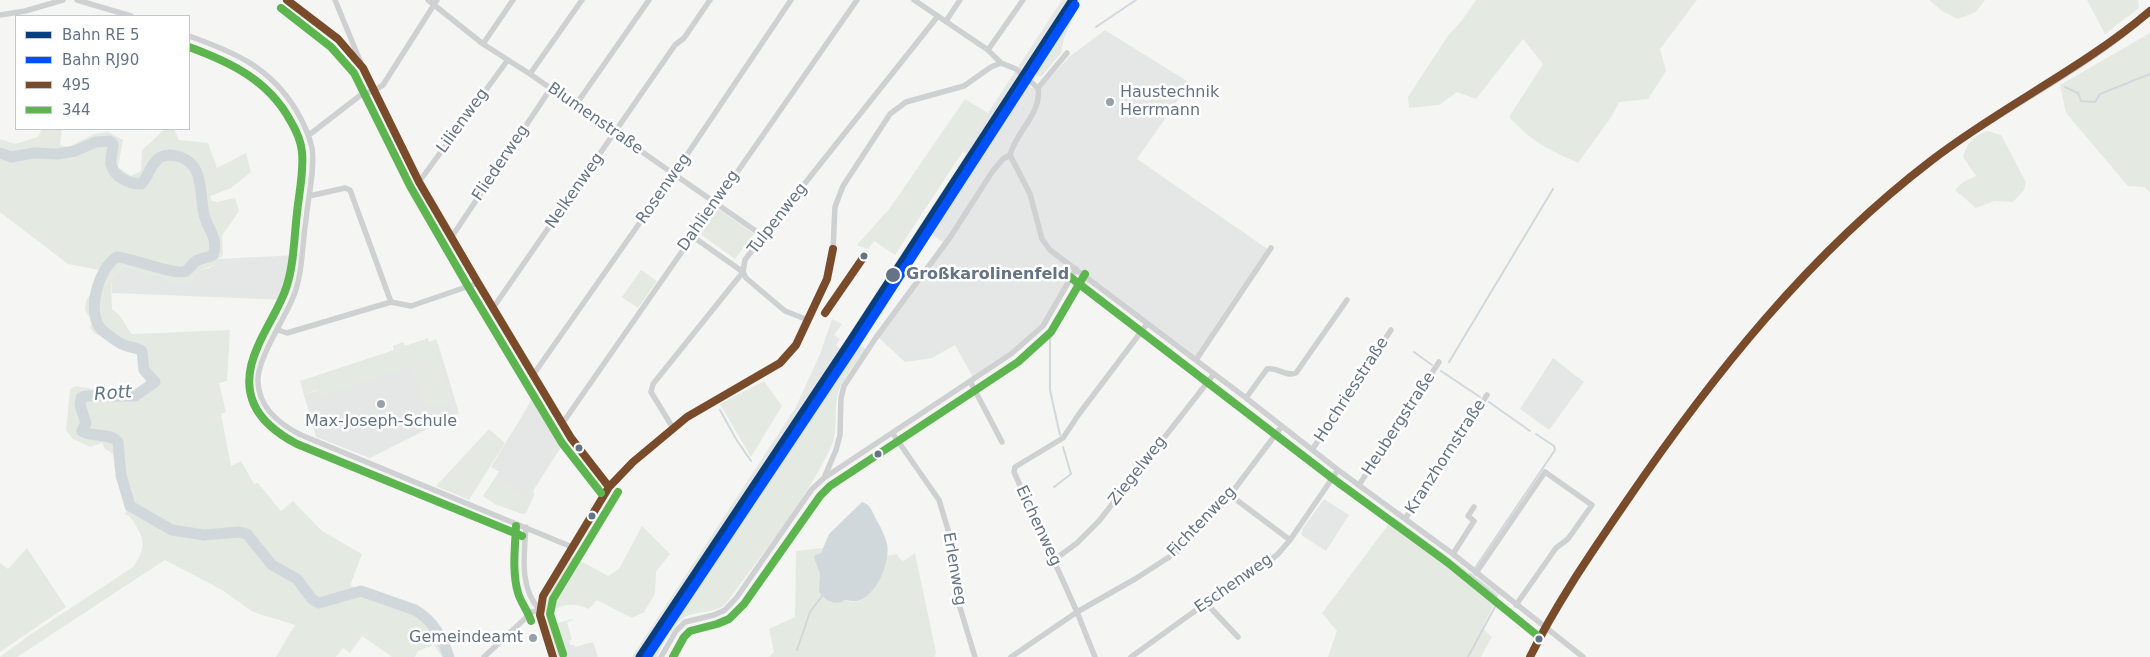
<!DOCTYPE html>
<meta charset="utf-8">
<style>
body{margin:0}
#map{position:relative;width:2150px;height:657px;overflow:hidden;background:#f5f6f4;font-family:"DejaVu Sans",sans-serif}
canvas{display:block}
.legend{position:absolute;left:15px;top:15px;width:175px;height:115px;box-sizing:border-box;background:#fff;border:1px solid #c1c7cf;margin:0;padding:6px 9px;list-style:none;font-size:15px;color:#647386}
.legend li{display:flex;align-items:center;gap:10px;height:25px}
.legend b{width:25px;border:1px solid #c1c7cf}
</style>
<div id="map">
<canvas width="2150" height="657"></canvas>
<ul class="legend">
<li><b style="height:6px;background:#093f7f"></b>Bahn RE 5</li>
<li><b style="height:6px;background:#0050ff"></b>Bahn RJ90</li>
<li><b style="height:6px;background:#7a4b2a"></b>495</li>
<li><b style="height:6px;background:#5db54f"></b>344</li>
</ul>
</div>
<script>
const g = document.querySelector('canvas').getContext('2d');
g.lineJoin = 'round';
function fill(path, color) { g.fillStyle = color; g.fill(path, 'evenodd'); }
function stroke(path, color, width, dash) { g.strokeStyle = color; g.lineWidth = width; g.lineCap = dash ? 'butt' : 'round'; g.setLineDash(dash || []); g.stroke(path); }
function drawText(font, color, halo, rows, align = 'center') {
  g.font = font + ' "DejaVu Sans",sans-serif'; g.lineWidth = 5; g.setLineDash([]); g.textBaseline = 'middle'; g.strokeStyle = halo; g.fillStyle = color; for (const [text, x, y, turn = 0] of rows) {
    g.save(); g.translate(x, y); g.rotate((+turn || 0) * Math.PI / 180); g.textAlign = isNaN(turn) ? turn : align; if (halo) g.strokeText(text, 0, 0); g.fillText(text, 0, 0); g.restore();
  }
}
fill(new Path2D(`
 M1062 0H1081L1025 82 1031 88 1043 86 1069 57 1105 30 1190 83 1137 159 1269 250 1196 360 1076 269 1046 321 1011 354 974 379 955 345 932 358 905 362 878 337 947 245 929 232 971 167 968 165 853 342 856 344 845 356 831 377 646 657H632L796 407 820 354 832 319 842 324 834 335 840 339 836 345 840 348 966 154 963 151Z
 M298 255 292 286 286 300 112 293 111 279 123 266 165 278 209 268 215 265 218 259Z
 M440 350 459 413 370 458 316 437 304 395Z
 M1553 358 1584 382 1549 430 1520 409Z
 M537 391 563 444 533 491 534 495 526 513 523 514 495 504 483 496 499 472 491 467Z
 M1324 499 1349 515 1326 551 1301 535 1303 528Z
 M569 641 570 645H574L575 647 593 642 598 657H558L554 645Z`), '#e5e7e6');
fill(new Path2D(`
 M1476 0H1697L1660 49 1666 71 1648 99 1619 102 1612 116 1578 163C1549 150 1531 141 1509 117L1543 64 1523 39 1476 99 1457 92 1439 105 1409 108 1408 97 1447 37 1463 19Z
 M1929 0H1985L1976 12 1958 19 1942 11Z
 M2087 0H2138L2139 8 2105 34Z
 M1075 8V14L1064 38 1061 53 1041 77 1031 74Z
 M2150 33V192L2144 187 2128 186 2066 113 2060 85Z
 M965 99 988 113 895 255 874 241 868 249 857 245 890 208Z
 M42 129H62L60 145 68 147 94 134 108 132 123 140 118 167 131 176 141 171 142 150 165 129H174L179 140 208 143 217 168 246 153 251 172 231 188 210 196 212 201 217 202 235 198 239 211 222 236 223 255 218 259 215 265 200 270 191 283 165 282 164 278 123 266 111 279 112 309C123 316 124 325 132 334L230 330 227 381 219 383 226 412 221 414 231 466 241 461 254 484 258 483 281 511 293 501 322 531 362 554 350 586C383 593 425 604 446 634 450 639 450 650 451 657H442L434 645 418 651 415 657H392L362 636 350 653 343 648 336 657H276L295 625 253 612 222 590 165 560 17 657H0L31 634 133 567C144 552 146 542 136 526 133 520 131 517 125 514L127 508 117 481 113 454 105 449 102 443 90 447 73 439 66 430 70 389 76 386C99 390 125 396 147 385L140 366 141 355 135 349 122 348 94 333 90 328 92 321 85 310 86 301 95 286 99 270 68 264 0 212V139L15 144 38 137Z
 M1987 131 2001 135C2010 150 2017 166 2026 182L2024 190 2013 202 1994 201 1976 208 1955 190 1963 182 1976 176 1963 157C1967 143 1973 136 1987 131Z
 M717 208 754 234 735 259 699 233Z
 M641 270 657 281 638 308 622 297Z
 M428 338 429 342 436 339 440 350 436 351 438 357 319 396 317 390 304 395 300 381 394 350 393 346 403 342 405 346Z
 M856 344 866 349C856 363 840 381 837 398 834 413 838 433 831 447 804 504 762 554 725 605 713 613 700 611 687 616 673 623 663 644 657 657H646L845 356Z
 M438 359 451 400 425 408 412 367Z
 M764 381 782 406 751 457 720 404Z
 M489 429 505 443 469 500 436 486Z
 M496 478 529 498 533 491 534 495 526 513 523 514 495 504 483 496Z
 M1394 517 1499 594 1482 628 1492 637 1481 657H1328L1337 631 1322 613Z
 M642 526 670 554 656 572 655 594 644 612 632 618 597 600 589 609C580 605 570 603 560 607 554 609 552 611 544 611L551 591 572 556 608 576 619 569Z
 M27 548 66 607 0 652V563L8 569Z
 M823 548 821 553 815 555 814 558 820 574V594C827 600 834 599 842 600 846 600 851 602 854 602 873 601 885 571 887 556L897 554 899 558 903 561 915 553 936 652 935 657H769L774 652 769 629 795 617 796 551Z
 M549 618 551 625 572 619 573 620 567 622 572 640 554 645 546 620Z`), '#e4e9e2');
fill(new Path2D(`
 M862 502C871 505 872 511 876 519 880 526 885 535 887 544 891 562 876 597 857 601 853 602 849 600 845 600 836 606 825 601 819 592L820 574 814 558 815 555 821 553 829 534Z`), '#d1d8dc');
stroke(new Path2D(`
 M1096 27 1136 0
 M2065 87 2078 93 2081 101 2095 102 2100 94 2150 74
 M1050 333V390L1060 435
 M1414 352 1432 365
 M1449 362 1553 189
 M1441 371 1480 397
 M1489 402 1530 431
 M720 410 736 439 751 461
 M1054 487 1071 474 1063 447
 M1475 568 1555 450 1554 446 1536 434
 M1470 574 1496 596
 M797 650 810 612 822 596
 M1468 657 1497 603`), '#d1d8dc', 2);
stroke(new Path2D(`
 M0 153 11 157 34 153 58 154 75 151 96 142 110 141 113 144C113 151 110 158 111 164 113 177 130 184 141 184 148 177 151 164 159 158 164 154 171 155 177 156 205 163 199 193 204 215 208 230 219 238 213 255 207 258 203 258 198 260 192 262 191 268 186 271 176 276 132 258 117 257 99 267 85 313 102 330 108 335 117 342 124 345 131 348 136 347 142 351L144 370 155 382 135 396H85L81 398 80 405 86 423 82 431C93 438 110 432 118 442L121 475 130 506 172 530 204 535 239 532 247 534 272 565 297 579 312 599 319 603 361 591 415 610C434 621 442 638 449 657`), '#d1d8dc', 11);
stroke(new Path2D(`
 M77 0 131 16
 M287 0 336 38 357 61
 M335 0 363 68 419 182 478 283 562 424 609 487
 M428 0 483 44 530 74 763 236
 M914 0 988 50 1001 63
 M0 15 25 11 63 0
 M946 21 960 0
 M189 36C234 52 270 67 296 110 303 122 309 134 312 148 315 170 308 197 306 220 302 244 303 271 294 295 286 317 256 360 258 382 259 408 279 424 301 435L572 547
 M483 44 513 0
 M988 50 1023 0
 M530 74 582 0
 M1038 88 1067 53
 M575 106 649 0
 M309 135 362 94 374 91 383 85 437 0
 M1010 155 1030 194 1042 239 1050 250 1246 398 1338 470 1453 554 1583 657
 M419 182 507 61
 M309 196 345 188 350 190 391 302
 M692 236 743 272 746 278 785 311 808 320
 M451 238 551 88
 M493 308 675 45 684 38 710 0
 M278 330 287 333 391 302 411 306 478 283
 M1196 360 1271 248
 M533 375 674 174 791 0
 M970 381 1002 442
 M1246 398 1267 369C1278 367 1285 377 1296 373L1347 300
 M562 424 857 0
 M673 428 651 392 653 384 743 272 745 260 763 236 938 16
 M893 434 939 500 952 543 958 601 975 657
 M1312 450 1391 330
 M824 478 836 450 840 435 841 398 844 386 875 339 951 236 992 172 1003 159 1010 155C1016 131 1042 114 1038 88
 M1359 485 1439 362
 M1230 495 1290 540
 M1405 519 1487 395
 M526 527C524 555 519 589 540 610
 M1453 554 1474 521 1468 516 1474 507
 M1054 560 1077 543 1099 521 1214 374
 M1476 573 1545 472 1592 505 1568 539 1556 548 1516 605
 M1206 603 1238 637
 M484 657 532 612 540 610
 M553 657 540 615 543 596 609 487 633 462 687 417 780 363 796 345 827 279 833 249 835 207 843 186 890 114 906 102 964 86 991 67 1001 63 1016 69 1038 88
 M661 657 676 631 685 622 714 615 725 610 737 597 812 489 824 478 1011 354 1043 326 1076 269
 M1011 657 1077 612 1135 579 1177 552 1230 495 1282 426
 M1095 657 1077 612 1014 472 1015 467 1020 464 1063 438 1079 414 1147 324
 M1131 657 1206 603 1252 575 1278 554 1290 540 1338 470`), '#cfd0d1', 5.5);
stroke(new Path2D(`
 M1530 657C1552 609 1584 565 1613 521 1702 388 1803 258 1932 160 2001 108 2087 69 2150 11`), '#cfd0d1', 7);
stroke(new Path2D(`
 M287 0 338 39 363 68 419 182 478 283 571 438 609 487
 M825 313 865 255
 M553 657 540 615 543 596 609 487 633 462 687 417 780 363 796 345 827 279 833 249
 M1530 657C1557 602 1592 552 1626 502 1712 376 1809 254 1932 160 2002 106 2082 69 2150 11`), '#7a4b2a', 8);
stroke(new Path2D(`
 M281 8 331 47 354 73 410 186 469 288 562 443 601 493
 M189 47C230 62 268 80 290 120 296 130 301 141 302 152 304 172 299 193 297 213 294 238 294 267 285 291 278 310 266 327 258 346 237 392 255 422 297 444L522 536
 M1070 277 1332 478 1447 562 1538 636
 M516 526C515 548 512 572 518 593 521 603 528 611 531 621
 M563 654 550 614 553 599 618 492
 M673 657 684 637 690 631 717 624 729 619 744 604 820 496 830 486 1018 362 1051 332 1085 274`), '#5db54f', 8);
stroke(new Path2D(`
 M640 657 848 345 1073 0`), '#093f7f', 9);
stroke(new Path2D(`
 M647 657 853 348 1075 5`), '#0050ff', 9);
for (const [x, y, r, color] of [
 [1110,102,5,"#97a1ac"],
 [864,256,4.5,"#647386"],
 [893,275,8,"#647386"],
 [381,404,5,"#97a1ac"],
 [579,448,4.5,"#647386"],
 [878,454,4.5,"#647386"],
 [592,516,4.5,"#647386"],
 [533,638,5,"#97a1ac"],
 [1539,639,4.5,"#647386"]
]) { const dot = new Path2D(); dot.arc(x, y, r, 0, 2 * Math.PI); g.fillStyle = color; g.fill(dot); stroke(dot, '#fff', 2); }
drawText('16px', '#647386', '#fff', [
 ["Haustechnik",1120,93],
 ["Herrmann",1120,111],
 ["Max-Joseph-Schule",381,422,"center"],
 ["Gemeindeamt",523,638,"right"]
], 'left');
drawText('16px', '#647386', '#fff', [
 ["Blumenstraße",595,119,35],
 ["Lilienweg",463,121,-54],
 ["Fliederweg",501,163,-56],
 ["Rosenweg",664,189,-55],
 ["Nelkenweg",575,191,-55],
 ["Dahlienweg",709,211,-55],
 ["Tulpenweg",778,219,-52],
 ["Hochriesstraße",1352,390,-57],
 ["Heubergstraße",1399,424,-57],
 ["Kranzhornstraße",1446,457,-57],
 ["Ziegelweg",1138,471,-52],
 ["Fichtenweg",1202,522,-46],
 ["Eichenweg",1038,526,65],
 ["Erlenweg",954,569,80],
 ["Eschenweg",1234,584,-35]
]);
drawText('bold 16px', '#647386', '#fff', [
 ["Großkarolinenfeld",906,275]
], 'left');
drawText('italic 18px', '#5f7583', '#fff', [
 ["Rott",113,394,-4]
]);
</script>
